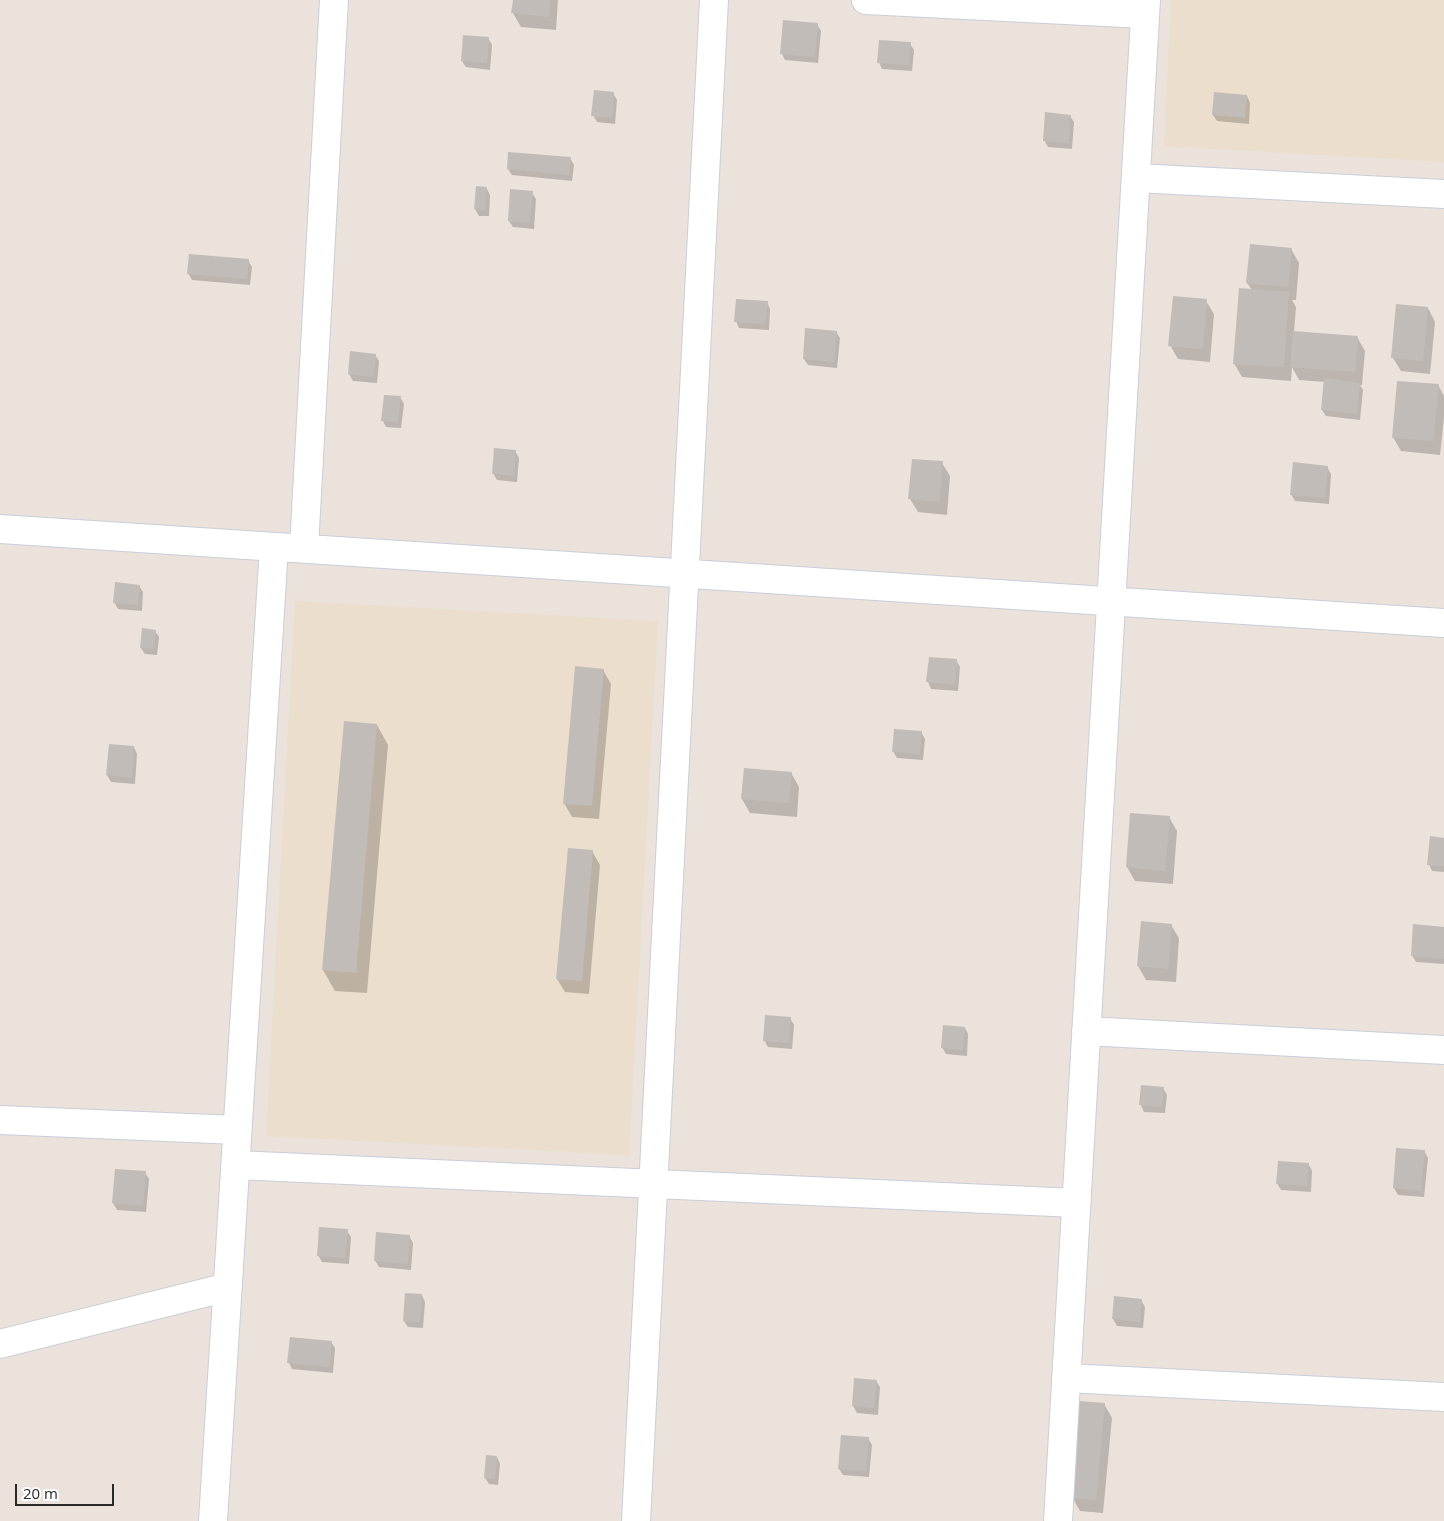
<!DOCTYPE html>
<style>
body{margin:0}
#map{position:relative;width:1444px;height:1521px;overflow:hidden;background:#eae2db;font-family:"Open Sans",sans-serif}
canvas{display:block}
.scale{position:absolute;left:15px;top:1484px;width:99px;height:22px;box-sizing:border-box;border:2px solid #292929;border-top:0;padding-left:6px;font-size:15px;line-height:18px;white-space:nowrap;color:#292929;-webkit-text-stroke:4px #fff;paint-order:stroke}
</style>
<div id="map">
<canvas width="1444" height="1521"></canvas>
<div class="scale">20 m</div>
</div>
<script>
const g = document.querySelector('canvas').getContext('2d');
g.lineJoin = 'round';
function fill(path, color) { g.fillStyle = color; g.fill(path, 'evenodd'); }
function stroke(path, color, width, dash) { g.strokeStyle = color; g.lineWidth = width; g.lineCap = dash ? 'butt' : 'round'; g.setLineDash(dash || []); g.stroke(path); }
fill(new Path2D(`
 M1171 0H1444V162L1164 146Z
 M295 601 658 621 629 1155 266 1136Z`), '#ebdecc');
fill(new Path2D(`
 M514 0H558L556 30 521 27 513 13Z
 M817 24 821 31 818 63 785 60 782 54Z
 M488 38 492 45 490 70 466 67 462 61Z
 M910 44 914 50 912 71 882 69 879 62Z
 M613 93 617 100 615 124 597 122 593 115Z
 M1247 96 1250 103 1249 124 1217 121 1213 115Z
 M1070 116 1074 122 1072 149 1048 147 1044 140Z
 M570 158 574 165 572 181 512 175 508 169Z
 M487 189 490 195 489 216H479L475 209Z
 M532 193 536 199 534 229 513 227 509 221Z
 M1291 249 1299 263 1296 300H1292L1296 307 1294 332 1357 337 1365 351 1362 385H1360L1363 390 1360 420 1326 416 1322 410 1325 382 1299 380 1292 367 1291 381 1242 377 1234 363 1252 290 1247 283Z
 M248 260 252 267 250 285 192 280 188 273Z
 M1206 301 1214 314 1210 362 1178 359 1170 345Z
 M767 302 770 309 769 330 739 328 736 321Z
 M1428 308 1435 322 1430 374 1401 371 1393 358Z
 M836 332 840 338 837 368 808 365 804 359Z
 M375 355 379 361 377 383 353 381 349 374Z
 M1438 385 1444 396V417L1440 455 1401 451 1393 437Z
 M400 397 404 404 401 428 386 427 383 421Z
 M515 451 519 458 517 482 497 480 493 473Z
 M942 463 950 476 947 515 918 512 910 499Z
 M1327 467 1331 474 1329 504 1295 501 1291 494Z
 M139 586 143 592 142 611 118 609 114 602Z
 M155 631 159 637 157 655 145 654 141 648Z
 M956 660 960 667 958 691 931 689 928 682Z
 M603 670 611 684 599 819 572 817 564 803Z
 M377 725 388 745 367 993 335 991 323 970Z
 M921 732 925 739 923 760 897 758 893 751Z
 M134 747 137 754 135 784 111 782 107 775Z
 M791 773 799 787 797 817 750 813 742 799Z
 M1169 817 1177 831 1173 884 1135 881 1127 867Z
 M1444 839V872L1432 871 1429 864Z
 M592 851 600 865 589 994 565 992 557 979Z
 M1171 925 1179 938 1176 982 1146 980 1138 966Z
 M1444 928V964L1416 962 1412 955Z
 M790 1018 794 1025 792 1049 768 1047 764 1040Z
 M965 1028 968 1034 967 1056 946 1054 942 1047Z
 M1163 1088 1167 1095 1165 1113 1144 1112 1141 1105Z
 M1424 1151 1428 1158 1424 1197 1398 1195 1394 1188Z
 M1309 1165 1312 1171 1311 1192 1281 1190 1277 1183Z
 M116 1170 145 1173 149 1179 146 1212 117 1210 113 1203Z
 M347 1231 351 1237 349 1264 322 1262 318 1255Z
 M409 1236 413 1243 411 1270 379 1267 375 1260Z
 M422 1295 425 1302 423 1328 408 1327 404 1321Z
 M1115 1298 1141 1300 1145 1307 1143 1328 1117 1326 1113 1319Z
 M331 1342 335 1348 333 1373 292 1369 289 1363Z
 M855 1379 876 1381 880 1387 878 1415 857 1413 853 1406Z
 M1104 1404 1112 1418 1103 1513 1080 1511 1072 1497Z
 M868 1438 872 1445 869 1477 843 1475 839 1469Z
 M497 1457 500 1464 498 1485 489 1484 485 1478Z`), '#0003');
fill(new Path2D(`
 M513 0H550L549 17 511 13Z
 M783 20 818 23 815 57 780 54Z
 M463 35 489 37 487 63 461 61Z
 M879 40 911 42 909 65 877 63Z
 M594 90 614 92 612 118 591 116Z
 M1214 92 1247 95 1245 118 1212 115Z
 M1045 112 1071 115 1069 143 1043 141Z
 M508 152 571 157 569 175 507 169Z
 M476 186 487 187 485 210 474 209Z
 M510 189 533 191 530 223 508 221Z
 M1250 244 1292 248 1288 287 1246 283Z
 M189 254 249 259 247 279 187 274Z
 M1239 288 1289 292 1284 367 1233 364Z
 M1173 296 1207 299 1203 349 1168 346Z
 M736 299 768 301 765 324 734 322Z
 M1396 304 1428 307 1423 361 1391 358Z
 M805 328 837 331 834 362 803 359Z
 M1293 331 1358 336 1355 372 1290 367Z
 M350 351 376 354 374 377 348 374Z
 M1324 378 1360 383 1357 414 1321 410Z
 M1397 381 1439 384 1433 441 1392 438Z
 M384 395 401 396 398 422 381 421Z
 M494 448 516 450 514 476 492 474Z
 M912 459 943 461 939 502 908 499Z
 M1293 462 1328 466 1325 498 1290 495Z
 M115 582 140 585 138 605 113 603Z
 M142 628 156 630 154 649 140 648Z
 M929 657 957 659 955 685 926 682Z
 M575 666 604 669 592 806 563 804Z
 M344 721 377 724 356 973 322 970Z
 M894 729 922 731 920 754 892 752Z
 M109 744 134 746 132 778 106 775Z
 M744 768 792 772 789 803 741 799Z
 M1130 813 1170 816 1165 871 1126 867Z
 M1430 836 1444 838V866L1427 865Z
 M568 848 593 850 582 981 556 979Z
 M1141 921 1172 924 1168 969 1137 966Z
 M1413 924 1444 927V959L1411 956Z
 M765 1015 791 1017 789 1043 763 1041Z
 M943 1025 965 1027 963 1050 941 1048Z
 M1141 1085 1164 1087 1162 1107 1139 1105Z
 M1396 1148 1425 1150 1421 1191 1393 1188Z
 M1278 1161 1309 1163 1307 1186 1276 1184Z
 M115 1169 146 1171 143 1206 112 1203Z
 M319 1227 348 1229 345 1258 317 1256Z
 M376 1232 410 1235 408 1264 374 1261Z
 M405 1293 422 1294 420 1322 403 1321Z
 M1114 1296 1142 1299 1140 1322 1112 1319Z
 M290 1337 332 1341 330 1367 287 1363Z
 M854 1378 877 1380 874 1408 852 1406Z
 M1079 1401 1105 1403 1096 1500 1070 1498Z
 M841 1435 869 1437 866 1471 838 1469Z
 M486 1455 497 1456 495 1479 484 1478Z`), '#c2bcb8');
const minor = new Path2D(`
 M866 0 1145 14
 M1136 178 1444 194
 M0 529 1444 623
 M304 548 334 0
 M1086 1031 1444 1050
 M0 1120 237 1130
 M236 1165 1076 1203
 M0 1344 228 1287
 M1066 1378 1444 1397
 M213 1521 274 547
 M636 1521 714 0
 M1058 1521 1146 0`);
stroke(minor, '#caceda', 30);
stroke(minor, '#fff', 28);
</script>
